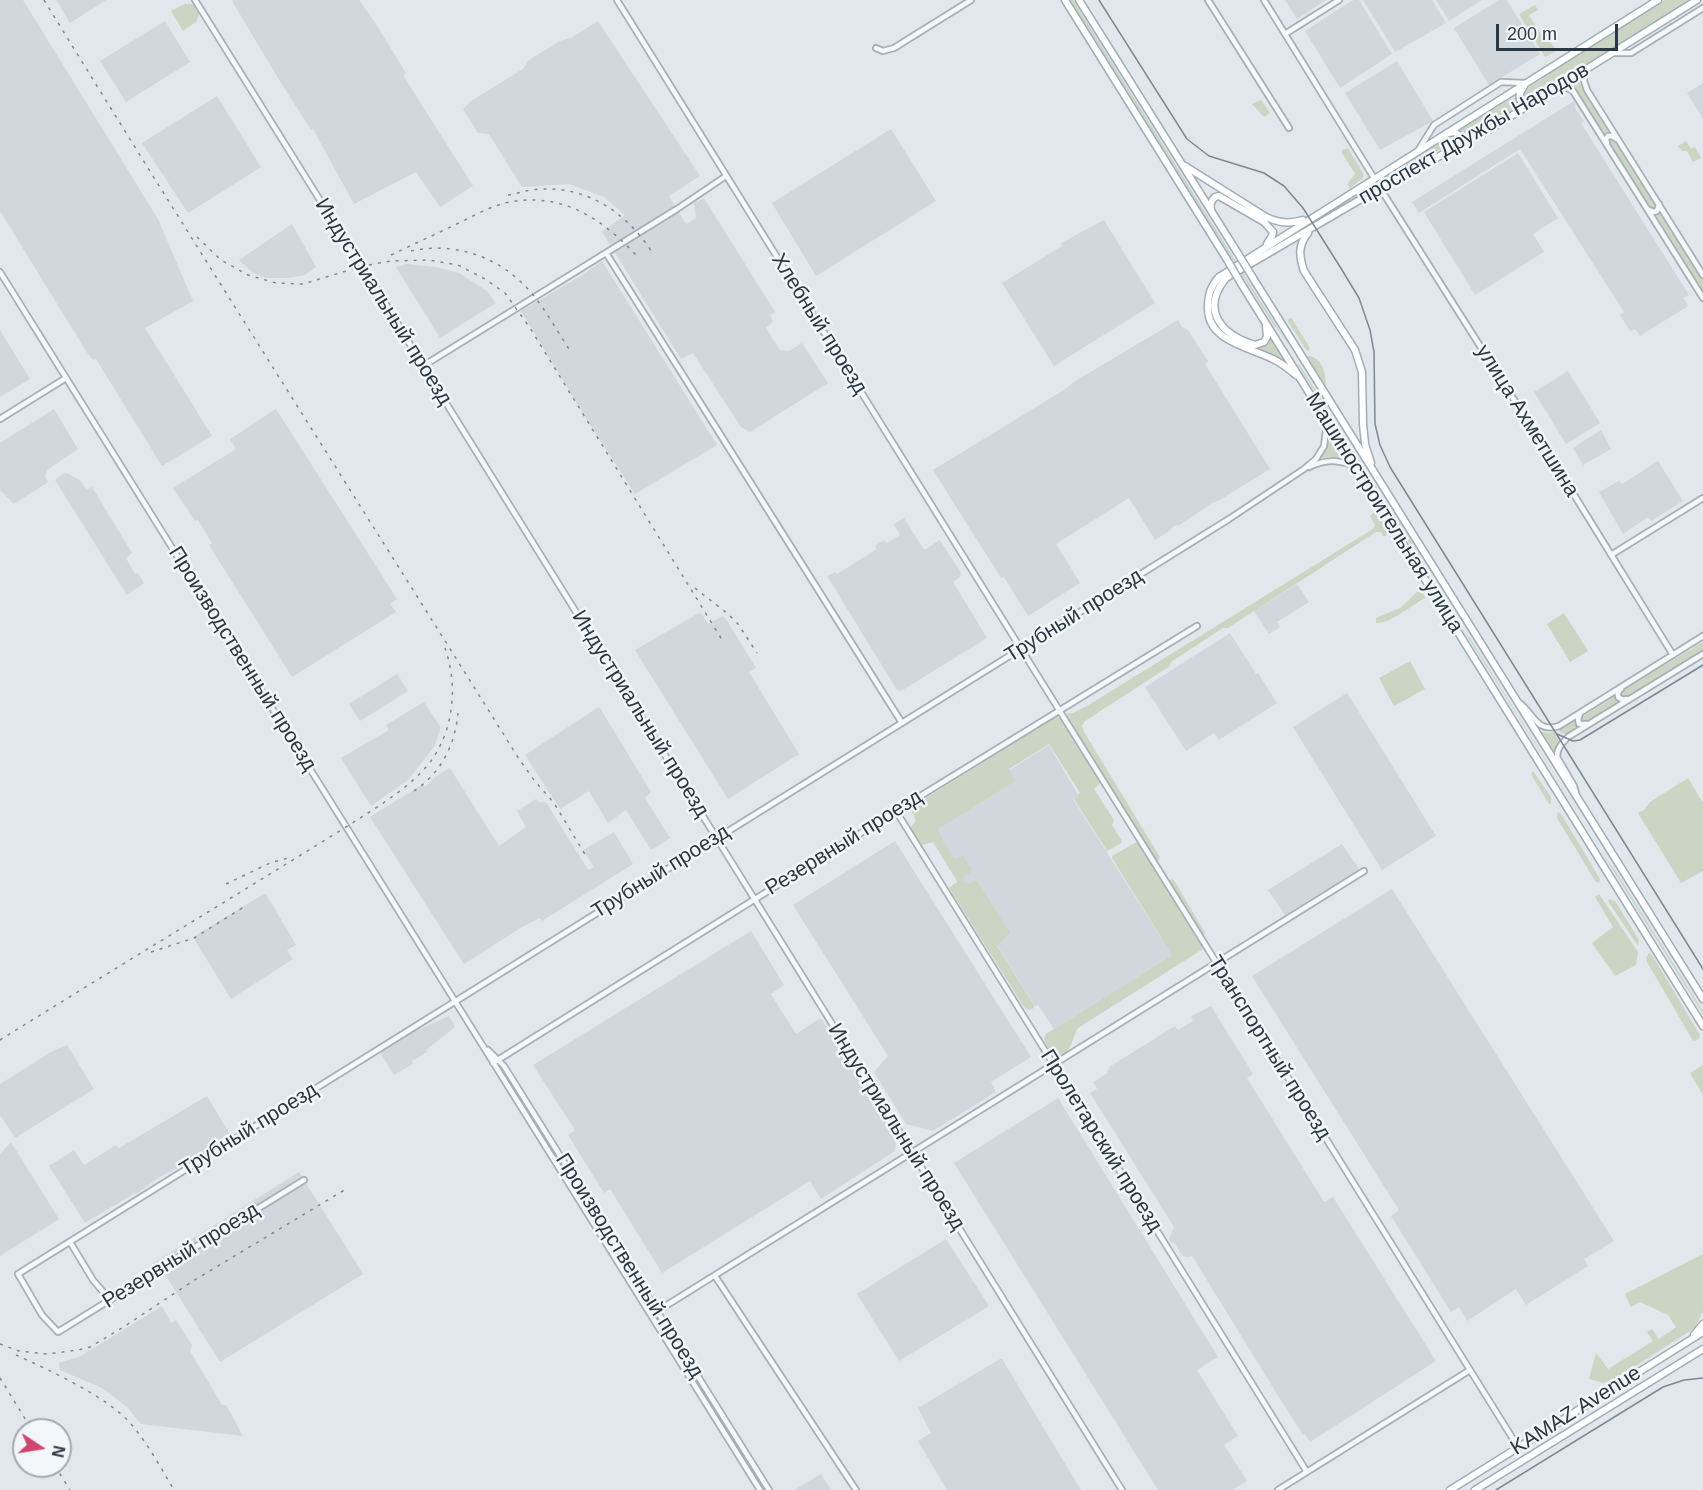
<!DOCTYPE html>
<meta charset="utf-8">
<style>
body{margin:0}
#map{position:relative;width:1703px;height:1490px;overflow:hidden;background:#e2e7eb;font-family:Helvetica,sans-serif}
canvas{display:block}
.north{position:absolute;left:12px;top:1418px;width:60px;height:60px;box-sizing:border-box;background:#f2f6f8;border:2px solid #a2aab0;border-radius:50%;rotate:102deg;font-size:16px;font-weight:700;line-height:24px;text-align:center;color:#2a3744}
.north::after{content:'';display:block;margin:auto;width:21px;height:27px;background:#d24570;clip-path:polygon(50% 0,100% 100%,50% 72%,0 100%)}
.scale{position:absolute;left:1496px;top:24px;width:122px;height:27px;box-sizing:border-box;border:3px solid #2a3744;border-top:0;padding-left:8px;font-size:18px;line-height:21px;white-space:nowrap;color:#2a3744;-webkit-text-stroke:4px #f2f6f8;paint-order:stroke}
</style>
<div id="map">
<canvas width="1703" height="1490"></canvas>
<div class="north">N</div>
<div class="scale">200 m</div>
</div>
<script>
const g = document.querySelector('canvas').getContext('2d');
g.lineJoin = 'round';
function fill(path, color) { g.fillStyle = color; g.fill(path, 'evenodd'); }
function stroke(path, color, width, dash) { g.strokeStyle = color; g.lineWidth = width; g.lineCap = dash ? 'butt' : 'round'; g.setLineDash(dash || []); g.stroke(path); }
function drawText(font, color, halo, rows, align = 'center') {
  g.font = font + ' Helvetica,sans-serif'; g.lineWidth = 5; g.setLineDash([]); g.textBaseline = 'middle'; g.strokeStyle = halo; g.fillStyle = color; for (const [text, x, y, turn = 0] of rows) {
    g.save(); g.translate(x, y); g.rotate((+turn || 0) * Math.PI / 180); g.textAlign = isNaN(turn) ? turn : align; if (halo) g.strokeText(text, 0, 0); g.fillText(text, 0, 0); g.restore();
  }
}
fill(new Path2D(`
 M0 0H23L158 219 193 301 145 328 212 436 162 466 96 359 93 360 86 351 0 211Z
 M56 0H106L70 23Z
 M234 0H359L374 21 406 73 403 75 473 186 440 207 416 172 354 204 313 129 311 130 278 78 232 1Z
 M1285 0H1326L1297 19Z
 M1353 0H1359L1392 54 1340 88 1305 31Z
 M1363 0H1432L1446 23 1395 52Z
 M1436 0H1482L1449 21Z
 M1499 0H1507L1540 54 1489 85 1454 28Z
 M165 21 190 62 126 102 100 61Z
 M598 21 700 176 669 196 686 224 696 218 694 203 704 198 775 312 770 315 773 321 766 328 780 350 789 351 802 343 828 383 750 432 741 427 693 353 681 359 602 232 625 215 604 197 569 184 522 187 489 134 478 133 463 109 471 101 523 69 529 60 560 41 571 38Z
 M1397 61 1433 121 1380 150 1345 93Z
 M1703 83V119L1687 93Z
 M217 96 261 167 188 213 142 143Z
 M1574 101 1576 105 1575 106 1576 110 1584 121 1581 123 1689 295 1684 298 1688 306 1640 336 1635 329 1630 331 1620 315 1624 312 1520 149 1419 213 1412 202Z
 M891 129 936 201 816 276 772 203Z
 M1518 153 1558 218 1533 234 1544 252 1475 295 1424 212Z
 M1104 220 1155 303 1054 366 1002 283 1062 246 1061 243Z
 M292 224 316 267 305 275 288 278H265L252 272 239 260Z
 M602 261 717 445 635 494 581 410 521 311 584 274Z
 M407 264 436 267 459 273 487 291 496 303 440 338 396 267Z
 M1178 320 1182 327 1188 330 1205 357 1208 361 1205 364 1270 469 1218 501 1212 503 1178 526 1176 525 1170 529 1171 530 1155 540 1129 498 1056 544 1080 583 1028 616 1004 577 1001 578 933 470 1064 390 1077 380Z
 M0 330 30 379 0 397Z
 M1568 371 1600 423 1566 444 1534 392Z
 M54 409 78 449 47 470 45 477 48 482 14 504 0 490V443Z
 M276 409 397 599 390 604 396 612 292 677 209 545 212 543 198 520 195 521 173 488 236 449 230 439Z
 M1601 430 1611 449 1583 465 1573 448Z
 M1658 461 1683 501 1651 521 1648 517 1623 534 1599 492 1619 481 1622 484Z
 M64 473 69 474 81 481 86 490 92 487 132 553 126 558 135 574 138 573 144 583 127 595 55 480Z
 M904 518 924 550 940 540 961 573 960 577 953 582 987 638 901 691 897 690 827 576 836 572 837 574 877 549 875 546 884 540 887 543 900 535 894 524Z
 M1297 584 1309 602 1277 622 1280 627 1269 634 1254 611Z
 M699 613 702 614 708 624 723 616 726 619 756 668 749 672 799 754 728 799 635 650Z
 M1230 633 1256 674 1258 673 1277 703 1219 740 1214 733 1186 751 1145 687Z
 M397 674 408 691 360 721 349 704Z
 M1347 693 1436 836 1382 870 1293 727Z
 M424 702 441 728 434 747 408 780 371 806 341 758 389 730 386 725Z
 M597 708H600L651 792 645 798 670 838 651 850 626 810 608 823 589 791 560 809 525 755Z
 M1049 745 1078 795 1073 799 1172 955 1054 1029 1038 1005 1035 1006 922 825Z
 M450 768 499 846 526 827 517 811 536 799 539 802H546L588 870 594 867 583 850 614 832 633 864 542 921 540 918 522 927 464 964 370 817 423 784 425 787 435 777Z
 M895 841 1031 1057 991 1082 996 1092 933 1131 906 1124 874 1072 888 1056 793 905Z
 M1342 844 1359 869 1285 915 1268 890Z
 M1392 889 1614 1241 1584 1259 1588 1266 1526 1305 1516 1289 1467 1321 1459 1307 1451 1312 1391 1216 1399 1210 1252 976Z
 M264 894H266L296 945 287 950 293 959 231 999 193 937Z
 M751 931 784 985 771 994 779 1007 796 1034 819 1019 822 1020 896 1139 895 1151 821 1199 810 1181 662 1273 610 1189 604 1193 568 1135 575 1130 533 1065Z
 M1211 1006 1253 1074 1247 1078 1324 1202 1333 1197 1436 1361 1310 1442 1305 1434 1303 1435 1282 1402 1192 1256 1188 1257 1182 1256 1174 1242 1171 1243 1169 1239 1174 1227 1090 1093 1097 1089 1093 1082 1108 1073 1107 1070 1110 1069 1109 1067 1175 1026 1178 1030 1193 1021 1191 1016Z
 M449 1016 455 1027 426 1050 427 1052 412 1061 413 1064 394 1075 380 1052 419 1028 420 1029Z
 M67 1045 94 1089 15 1138 0 1115V1084L51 1052Z
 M207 1096 231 1136 195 1159 192 1158 189 1162 158 1178 142 1190 136 1194 135 1193 85 1223 49 1166 74 1150 84 1165 116 1145 119 1148Z
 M1058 1098 1218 1357 1197 1370 1238 1436 1224 1445 1247 1481 1232 1490H1158L954 1163Z
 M11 1142 59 1219 0 1256V1154Z
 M299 1172 363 1274 220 1362 166 1276 160 1279 159 1274 152 1264Z
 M946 1239 989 1306 899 1361 857 1294Z
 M162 1306 171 1323 176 1320 192 1345 190 1351 222 1405H226L243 1436 141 1424 127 1407 102 1388 60 1370 59 1363 81 1356Z
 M1000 1359H1002L1081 1490H947L945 1487 918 1441 931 1433 918 1408Z
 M821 1474 831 1490H797L796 1489Z`), '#d0d7dd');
fill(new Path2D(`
 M1070 0H1073L1248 281 1295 355 1277 328 1274 326Z
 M1665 0H1690L1529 100H1526L1523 96 1525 90 1542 79 1550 72Z
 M184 4H193L199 14 196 22 183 31 171 11Z
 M1535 5 1538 10 1529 15 1544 39 1548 37 1556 51 1545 57 1519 14Z
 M1579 82 1607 126 1610 134 1605 138 1573 85Z
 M1518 97 1524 106 1464 139 1463 133 1459 130 1510 99Z
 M1261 100 1270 113 1264 117 1252 104Z
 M1454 135 1457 137V140L1336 209 1449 136Z
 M1611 141H1615L1656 204 1654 209H1652L1642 194 1638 190 1610 145Z
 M1686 141 1691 149 1695 147 1701 158 1693 162 1687 151H1682L1678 146Z
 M1348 148 1363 173V178L1349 189 1348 183 1355 174 1342 153V150Z
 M1661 211 1703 279V292L1656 215Z
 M1289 318 1292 319 1310 348 1309 351 1306 350 1288 321Z
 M1270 337 1285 361 1253 348C1261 348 1268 346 1270 337Z
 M1307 356C1323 357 1326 374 1326 387Z
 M1299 364 1390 509 1400 523 1423 560 1411 546 1298 365Z
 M1328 430 1348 462C1337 456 1327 455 1316 460L1326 445Z
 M1373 513 1378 516 1388 530 1386 536H1383L1381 532H1376L1228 628H1223L1171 662 1170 666 1085 721 1082 726 1084 732 1160 857 1157 862 1154 861 1065 716 1069 713H1073L1087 706 1373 529 1375 525 1370 516Z
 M1417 592H1421L1426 597C1414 604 1390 624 1376 623V618L1400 608Z
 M1447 604 1467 635 1470 638 1592 834Z
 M1564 613 1588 651 1570 662 1547 624Z
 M1703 642V651L1698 656 1627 698 1622 695 1623 690Z
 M1410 661 1425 689 1394 706 1379 678Z
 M1616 693 1621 701 1585 723 1580 722 1582 717 1608 701Z
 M1058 717 1061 719 1101 782 1094 789 1114 820 1112 825 1122 841 1121 843 1107 851 1074 799 1080 793 1049 744 1009 769 1015 781 938 829V831L954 859 963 856 971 868 970 873 964 876 963 882 968 884 974 881H977L1010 933 997 946 1034 1005V1008L1028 1010 1024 1007 949 888 957 882V880L934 842 921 845 910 828 916 821 911 810 912 807 1054 718Z
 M1576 718 1581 726 1567 735 1560 732 1558 729Z
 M1538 731 1548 733 1554 732 1560 743 1554 750 1553 755Z
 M1533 771 1551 797V804H1549L1531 774Z
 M1688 778 1703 803V871L1681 883 1638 813 1644 810 1650 802Z
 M1558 812 1561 814 1600 879 1599 883 1596 882 1557 818Z
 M1138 842 1141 844 1203 946V949L1078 1028C1072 1036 1071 1060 1055 1054 1048 1051 1046 1044 1044 1038L1046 1034 1172 955 1112 858V856L1135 843Z
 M1603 854 1615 870 1703 1011V1014Z
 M1171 879 1174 880 1205 933 1204 936 1203 937 1168 883Z
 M1599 894 1638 952 1636 965 1615 976 1592 943 1613 927 1595 897Z
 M1609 899 1615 901 1639 940 1638 946 1608 901Z
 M1649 953 1652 955 1700 1035 1699 1039 1694 1041 1692 1039 1647 962 1646 958Z
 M1703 1065V1095L1690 1073Z
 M502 1068 546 1138 544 1139 500 1069Z
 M552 1148 645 1296 643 1297 550 1149Z
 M1703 1254V1311L1695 1328 1612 1381 1603 1383 1589 1379 1596 1353 1608 1369 1653 1341 1647 1332 1652 1329 1659 1339 1676 1327 1668 1315 1640 1302 1631 1307 1625 1294Z
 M666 1329 765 1490H762L663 1331Z`), '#cbd5c3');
const minor = new Path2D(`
 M195 0 343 237 363 266 423 366 1122 1490
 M617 0 1518 1447
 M1208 0 1289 128
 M1264 0 1374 178
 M1285 34 1339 0
 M876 48 883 51 894 48 971 0
 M1613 53H1631L1703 8
 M1585 70 1584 81 1587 90 1703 275
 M1562 85 1573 91 1703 298
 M1607 144 1606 139 1608 136H1611L1617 139
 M1419 149 1434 125 1501 82 1526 83
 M1380 188 1568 485 1673 655
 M1647 209 1654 212 1657 211 1659 204
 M606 253 902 723
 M0 272 760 1490
 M423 366 677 209 726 176
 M0 419 66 378
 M1309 467C1327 459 1335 460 1353 465
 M1611 555 1703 498
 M1621 689 1618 692V697L1623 700 1627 699
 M1521 704C1534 715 1537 733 1559 726L1703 636
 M1580 714 1578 719 1579 724H1587
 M1576 793 1574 786 1557 757C1557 748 1562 743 1568 737L1703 654
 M896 811 1307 1472
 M488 1050 504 1066 769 1490
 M493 1063 896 811 1197 626
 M304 1180 58 1332 42 1315 18 1274 1229 519 1304 469 1316 459 1324 446 1327 423
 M70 1242 93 1280 110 1300
 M715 1276 856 1490
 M651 1315 1364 871
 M1278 1490 1470 1370`);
const major = new Path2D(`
 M1065 0 1226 258
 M1079 0 1237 252
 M1524 86C1520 92 1518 96 1521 102L1526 104 1532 102
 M1448 133 1455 132 1460 136V140L1457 144
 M1185 166 1266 217C1279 223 1289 224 1303 220
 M1211 210C1210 204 1211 201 1215 197L1219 196 1264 222 1273 232 1272 236 1267 244
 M1308 233C1298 245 1299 256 1304 271L1355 350 1362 372 1363 424 1365 444 1371 463
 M1253 278 1703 999
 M1242 285 1703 1026
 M1266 326 1267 337 1264 342 1255 345C1221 335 1200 310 1226 278L1380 188 1492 128 1697 0
 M1296 375C1289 369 1281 363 1273 359 1249 347 1207 341 1208 307 1208 294 1211 286 1219 277L1658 0
 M1694 1335 1703 1324
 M1450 1490 1703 1332
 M1475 1490 1703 1349`);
stroke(minor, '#a7afb6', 8);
stroke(major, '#a1adb7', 9);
stroke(minor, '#f5f7f9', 4.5);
stroke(major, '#fff', 6);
stroke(new Path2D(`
 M1099 0 1187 139 1209 156 1264 173 1284 186 1303 208 1342 270 1359 298 1370 330 1374 352 1375 424 1380 445 1390 467 1703 969
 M1557 734 1573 741 1580 740 1703 665
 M1496 1490 1663 1387 1684 1380 1703 1378`), '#7b8995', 1.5);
stroke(new Path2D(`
 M44 0C200 254 361 506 519 759L534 780 554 803 586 856
 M508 195C516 194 523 191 531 190 582 183 625 210 652 252
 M197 237 221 260 248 275 276 283 303 284 363 266 391 261 428 260 458 265 485 279 505 293 530 328 724 643
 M411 251C452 242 494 255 523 284 541 301 555 328 569 349
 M391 255C414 244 438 233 461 222 479 213 497 203 516 201 569 194 606 223 639 258
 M695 588 728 614 738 624 757 653
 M414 791C441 773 455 745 458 713
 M226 884 270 863 288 858
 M151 952 194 938 247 905
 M0 1040C96 980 194 921 291 861 317 845 343 829 368 813 391 798 414 783 431 761 454 729 458 685 445 648
 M0 1344 19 1351 47 1354 78 1350 90 1347 122 1328 193 1281 346 1189
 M16 1355C49 1370 108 1397 131 1424 148 1444 161 1468 174 1490
 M0 1378 32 1430
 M55 1466 70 1490`), '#7b8995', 1.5, [3, 6]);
const majorBridge = new Path2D(`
 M1237 252 1253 278
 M1226 258 1242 285`);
stroke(majorBridge, '#a1adb7', 9, []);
stroke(majorBridge, '#fff', 6);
drawText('21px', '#2a3744', '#f2f6f8', [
 ["проспект Дружбы Народов",1474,134,-30],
 ["Индустриальный проезд",383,302,58],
 ["Хлебный проезд",819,324,58],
 ["улица Ахметшина",1527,421,58],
 ["Машиностроительная улица",1384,513,58],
 ["Трубный проезд",1074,616,-32],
 ["Производственный проезд",242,659,58],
 ["Индустриальный проезд",640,714,58],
 ["Резервный проезд",844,843,-32],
 ["Трубный проезд",661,872,-32],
 ["Транспортный проезд",1269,1048,58],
 ["Индустриальный проезд",896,1127,58],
 ["Трубный проезд",249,1130,-32],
 ["Пролетарский проезд",1101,1141,58],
 ["Резервный проезд",181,1256,-32],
 ["Производственный проезд",629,1266,58],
 ["KAMAZ Avenue",1576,1411,-32]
]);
</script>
